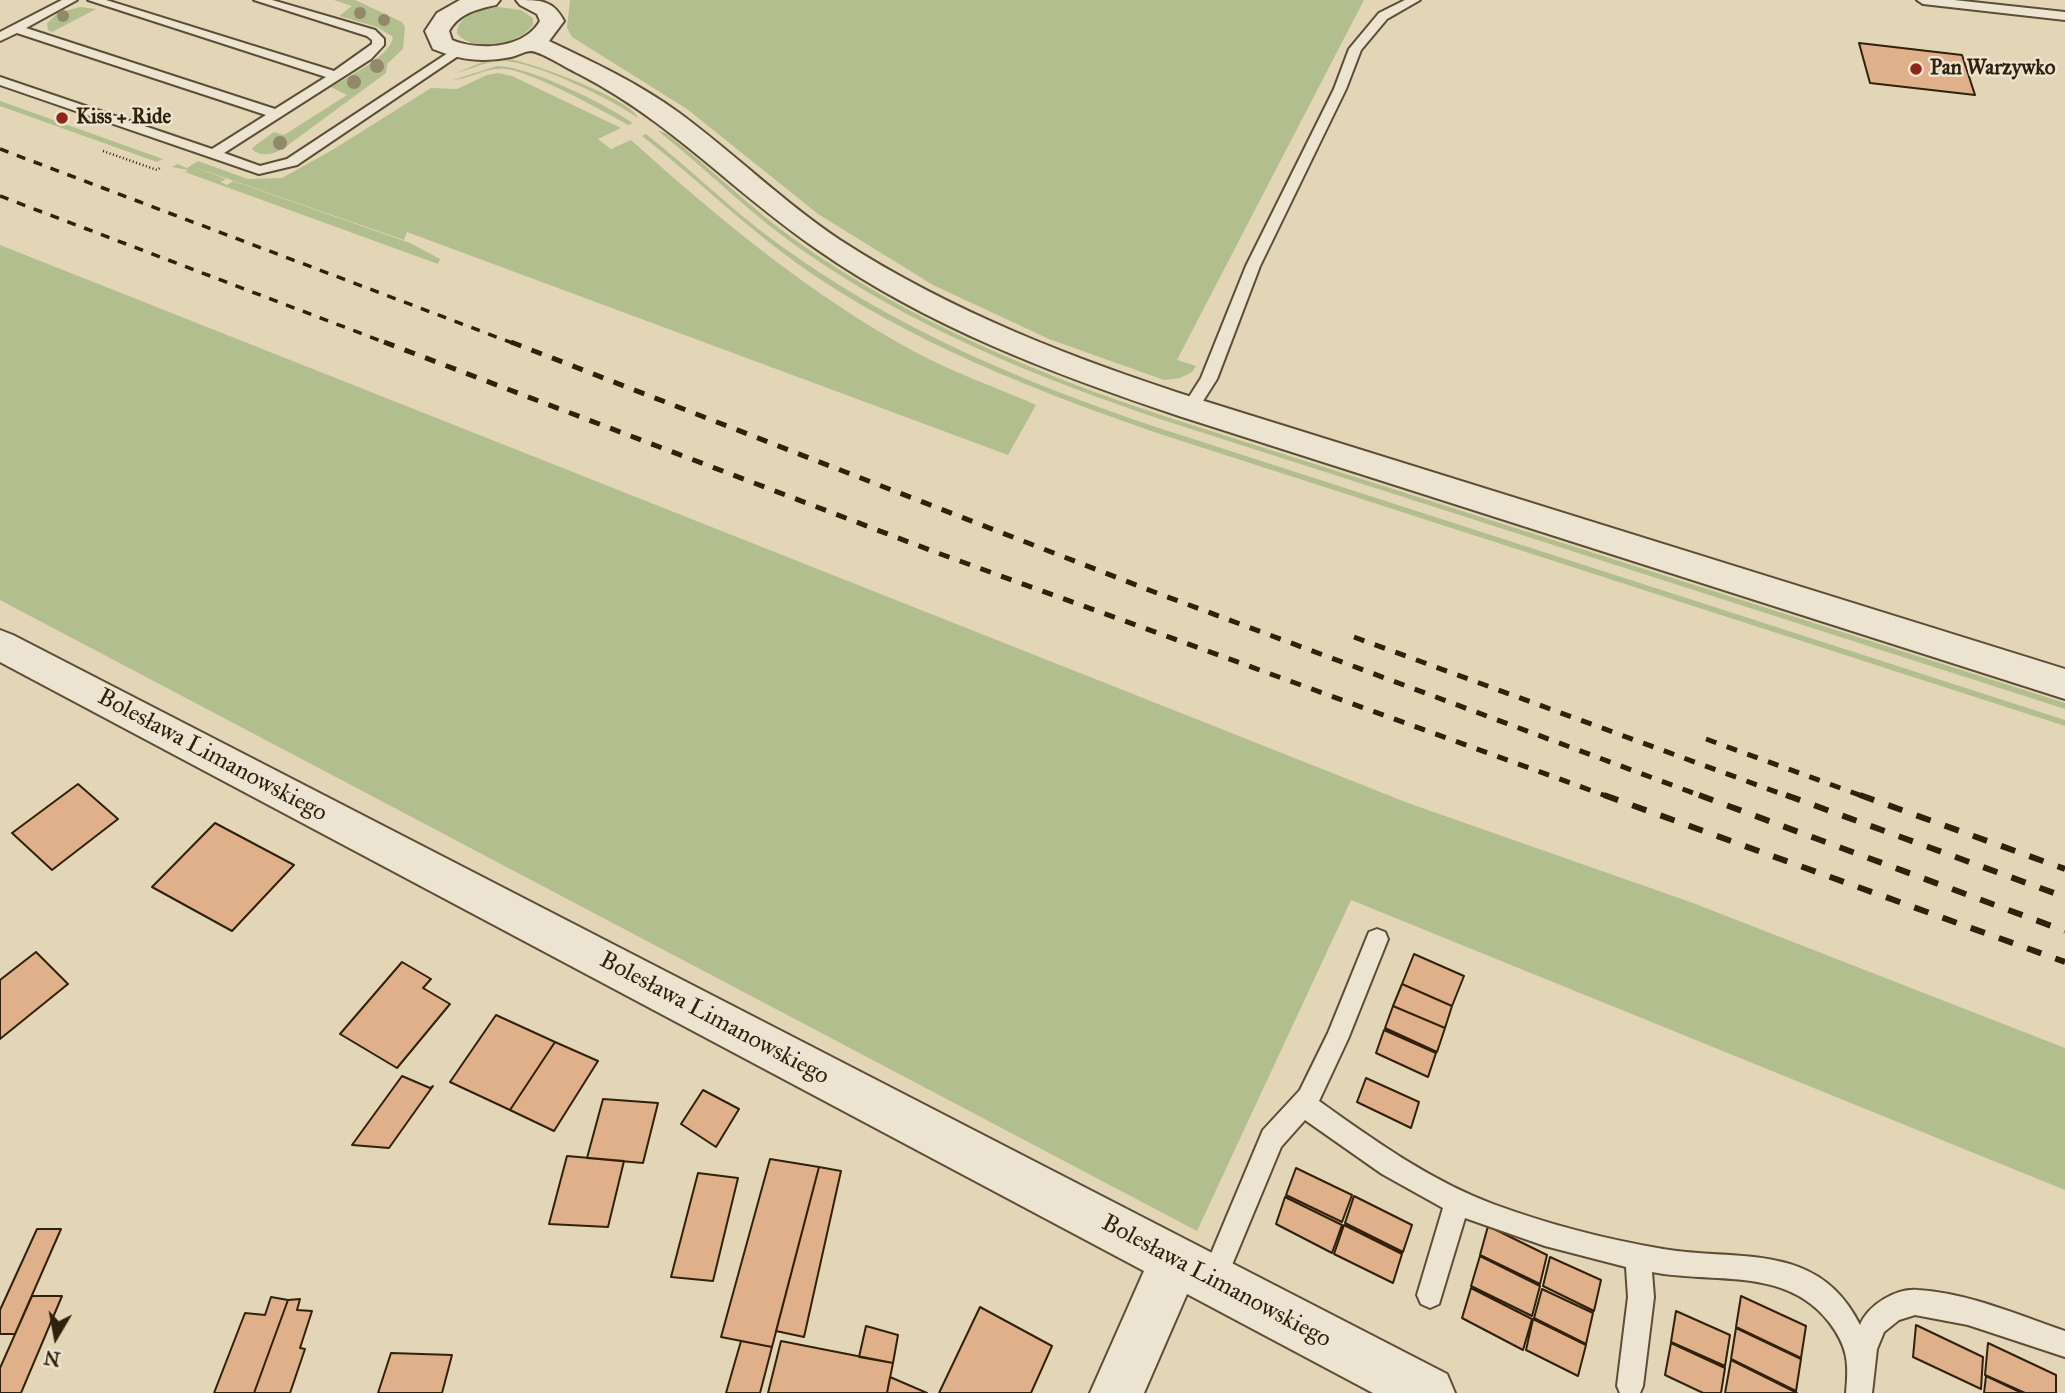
<!DOCTYPE html>
<meta charset="utf-8">
<style>
body{margin:0}
#map{position:relative;width:2065px;height:1393px;overflow:hidden;background:#e2d6b6;font-family:"IM FELL Great Primer",serif}
canvas{display:block}
.north{position:absolute;left:21px;top:1302px;width:70px;height:70px;-webkit-text-stroke:5px #ece4d0;paint-order:stroke;rotate:190deg;font-size:19px;font-weight:700;line-height:28px;text-align:center;color:#2f210c}
.north::after{content:'';display:block;margin:auto;width:24px;height:32px;background:#2f210c;clip-path:polygon(50% 0,100% 100%,50% 72%,0 100%)}
</style>
<div id="map">
<canvas width="2065" height="1393"></canvas>
<div class="north">N</div>
</div>
<script>
const g = document.querySelector('canvas').getContext('2d');
g.lineJoin = 'round';
function fill(path, color) { g.fillStyle = color; g.fill(path, 'evenodd'); }
function stroke(path, color, width, dash) { g.strokeStyle = color; g.lineWidth = width; g.lineCap = dash ? 'butt' : 'round'; g.setLineDash(dash || []); g.stroke(path); }
function drawText(font, color, halo, rows, align = 'center') {
  g.font = font + ' "IM FELL Great Primer",serif'; g.lineWidth = 5; g.setLineDash([]); g.textBaseline = 'middle'; g.strokeStyle = halo; g.fillStyle = color; for (const [text, x, y, turn = 0] of rows) {
    g.save(); g.translate(x, y); g.rotate((+turn || 0) * Math.PI / 180); g.textAlign = isNaN(turn) ? turn : align; if (halo) g.strokeText(text, 0, 0); g.fillText(text, 0, 0); g.restore();
  }
}
fill(new Path2D(`
 M334 0H355L402 22 405 27 403 49 387 64 386 73 284 148C274 154 261 158 252 149L253 147 274 132 284 135 347 95 331 87C347 77 391 56 393 37L377 27 339 16 352 6Z
 M570 0H1364L1177 360 1196 366 1192 372 1180 378 1164 380 1049 339 933 285 818 214 687 109 572 37 567 28Z
 M80 7 96 9 52 32 48 30 47 23 58 13Z
 M498 7 521 10 533 18V25C519 45 473 54 457 33 458 14 482 10 498 7Z
 M508 59C529 61 633 100 638 118 614 100 533 61 503 61 486 61 472 69 456 73L485 61Z
 M497 66C529 66 605 104 633 123L628 125C604 111 531 71 505 69 486 67 471 79 453 80Z
 M498 73 512 76 621 128 598 139 611 149 631 140C719 219 809 294 913 351 952 372 995 387 1036 405L1008 455 407 232 404 240 194 167 226 179 221 182 227 185 233 181 410 243 440 259 438 264 185 172 188 170 172 167 177 164 187 168 198 161 248 179 282 178 334 149 431 88 457 89 487 75Z
 M0 101 163 159 157 162 0 106Z
 M658 131 666 133C711 168 751 209 798 242 910 321 1037 374 1167 417L2065 703V709L1163 420C1038 378 914 328 805 252 752 216 708 170 658 131Z
 M646 134C691 169 731 210 777 243 893 328 1024 383 1159 428L2065 720V726L1157 433C1033 390 910 342 802 267 745 227 696 178 642 136Z
 M0 245 1408 803 1693 903 2065 1048V1190L1351 900 1197 1231 0 600Z`), '#b2be8e');
const building = new Path2D(`
 M1859 43 1962 55 1975 95 1870 83Z
 M78 784 118 819 52 870 12 833Z
 M215 823 294 865 232 931 152 887Z
 M36 952 68 984 0 1039V980Z
 M1414 954 1464 976 1452 1006 1402 984Z
 M402 962 431 979 423 988 450 1004 397 1068 340 1034Z
 M1402 984 1452 1006 1445 1028 1393 1006Z
 M1393 1006 1445 1028 1437 1052 1385 1028Z
 M496 1015 555 1042 510 1110 450 1082Z
 M1384 1030 1436 1053 1428 1077 1376 1053Z
 M555 1042 598 1061 554 1131 510 1110Z
 M402 1076 430 1088 433 1086 389 1148 352 1145Z
 M1366 1078 1419 1102 1411 1128 1357 1102Z
 M703 1090 739 1109 716 1147 681 1124Z
 M603 1099 658 1103 643 1163 587 1158Z
 M567 1156 624 1161 608 1227 549 1224Z
 M770 1159 819 1167 772 1347 721 1337Z
 M819 1167 841 1171 804 1337 776 1331Z
 M1296 1168 1352 1195 1342 1222 1286 1195Z
 M698 1173 738 1178 713 1281 671 1277Z
 M1354 1196 1412 1225 1403 1252 1345 1223Z
 M1285 1197 1342 1225 1332 1253 1276 1224Z
 M1344 1225 1402 1254 1393 1283 1334 1254Z
 M1488 1226 1547 1255 1540 1284 1480 1255Z
 M37 1229H61L15 1334H0V1310Z
 M1480 1256 1540 1286 1532 1316 1471 1286Z
 M1550 1257 1601 1280 1594 1311 1543 1286Z
 M1471 1288 1532 1319 1523 1350 1462 1318Z
 M1542 1289 1593 1313 1586 1344 1534 1318Z
 M32 1296H62L21 1393H0V1368Z
 M1741 1296 1806 1326 1801 1358 1736 1327Z
 M271 1297 288 1300 254 1393H214L245 1313 265 1315Z
 M300 1299 297 1310 312 1311 300 1348 305 1349 290 1393H254L288 1300Z
 M980 1307 1052 1346 1031 1393H939Z
 M1676 1311 1730 1335 1725 1366 1671 1342Z
 M1533 1319 1586 1345 1578 1376 1526 1350Z
 M1916 1325 1983 1357 1981 1389 1913 1357Z
 M866 1326 898 1335 893 1363 859 1357Z
 M1736 1328 1801 1359 1796 1391 1731 1359Z
 M741 1341 772 1347 760 1393H726Z
 M781 1341 893 1363 887 1393H768Z
 M1671 1343 1725 1368 1721 1393H1703L1665 1375Z
 M1988 1343 2056 1375V1393H2025L1985 1375Z
 M391 1353 452 1355 442 1393H378Z
 M1731 1360 1797 1393H1725Z
 M1986 1376 2022 1393H1984Z
 M890 1377 927 1393H887Z`);
fill(building, '#dfb089');
stroke(building, '#2f210c', 2);
const service = new Path2D(`
 M62 0H77L26 28 275 109 326 77 88 0H106L334 71 372 44V40L367 36 254 0H272L375 30 384 39V45L371 59 224 153 260 166 287 159 454 49 464 52 297 165 259 174 0 85V77L212 149 266 115 17 33 0 41V32Z
 M1405 0H1420L1387 19 1361 50 1346 89 1260 266 1217 379 1196 412H1184L1182 408 1201 378 1246 266 1334 89 1349 49 1379 13Z
 M1917 0H1954L2065 12V20L1923 4Z
 M1377 929 1385 932 1388 939 1348 1039 1319 1101C1374 1140 1429 1180 1493 1204 1547 1224 1605 1239 1663 1249 1737 1262 1818 1240 1860 1325 1868 1305 1896 1288 1918 1290 1968 1293 2018 1315 2065 1331V1357L1968 1325 1915 1315 1899 1320 1884 1332 1877 1349 1872 1393H1846C1849 1363 1848 1347 1829 1322 1785 1266 1714 1284 1652 1272L1654 1297 1643 1386 1640 1393H1620L1617 1386 1628 1297 1626 1267 1545 1246 1465 1218 1439 1304 1430 1308 1421 1304 1417 1295 1443 1208 1382 1174 1305 1120 1281 1147 1222 1289 1213 1293 1204 1289 1200 1280 1263 1130 1300 1090 1328 1033 1369 932Z`);
const minor = new Path2D(`
 M0 630 13 635 1447 1374 1455 1393H1373L1187 1294 1144 1393H1090L1144 1271 0 662Z`);
const tertiary = new Path2D(`
 M460 0H500L496 5C478 9 459 13 449 31L452 40C479 51 524 49 540 21L537 14 520 5 516 0C541 0 553 0 564 21L549 41C593 62 638 83 678 112 734 153 783 202 840 240 951 312 1076 360 1201 400L2065 669V699L1179 416C1053 374 927 326 818 250 733 192 672 122 579 74 568 69 542 52 531 51 525 51 516 56 511 57 482 63 460 60 433 49L425 31 437 13Z`);
stroke(service, '#5c4e36', 4);
stroke(minor, '#5c4e36', 4);
stroke(tertiary, '#5c4e36', 4);
stroke(new Path2D(`
 M103 151 157 170 160 168`), '#2f210c', 2.5, [1, 2.5]);
fill(service, '#ece4d0');
fill(minor, '#ece4d0');
fill(tertiary, '#ece4d0');
stroke(new Path2D(`
 M0 149 515 344
 M0 196 389 344`), '#2f210c', 3.5, [9, 9]);
stroke(new Path2D(`
 M384 342 935 552 1609 797
 M511 342 1149 590 1704 797
 M1354 637 1790 797
 M1706 739 1865 797`), '#2f210c', 5, [11, 11]);
stroke(new Path2D(`
 M1604 795 2065 962
 M1699 795 2065 931
 M1786 795 2065 897
 M1860 795 2065 869`), '#2f210c', 6, [15, 15]);
g.fillStyle = '#92886a';
for (const [x, y, r] of [
 [360,13,6],
 [63,16,6],
 [384,20,6],
 [377,66,7],
 [354,82,7],
 [280,143,7]
]) { g.beginPath(); g.arc(x, y, r, 0, 2 * Math.PI); g.fill(); }
for (const [x, y, r, color] of [
 [1916,69,7,"#8f2418"],
 [62,118,7,"#8f2418"]
]) { const dot = new Path2D(); dot.arc(x, y, r, 0, 2 * Math.PI); g.fillStyle = color; g.fill(dot); stroke(dot, '#ece4d0', 2.5); }
drawText('bold 21px', '#2f210c', '#ece4d0', [
 ["Pan Warzywko",1930,69],
 ["Kiss + Ride",76,118]
], 'left');
drawText('24px', '#2f210c', '#ece4d0', [
 ["Bolesława Limanowskiego",212,756,28],
 ["Bolesława Limanowskiego",714,1019,28],
 ["Bolesława Limanowskiego",1216,1282,28]
]);
</script>
